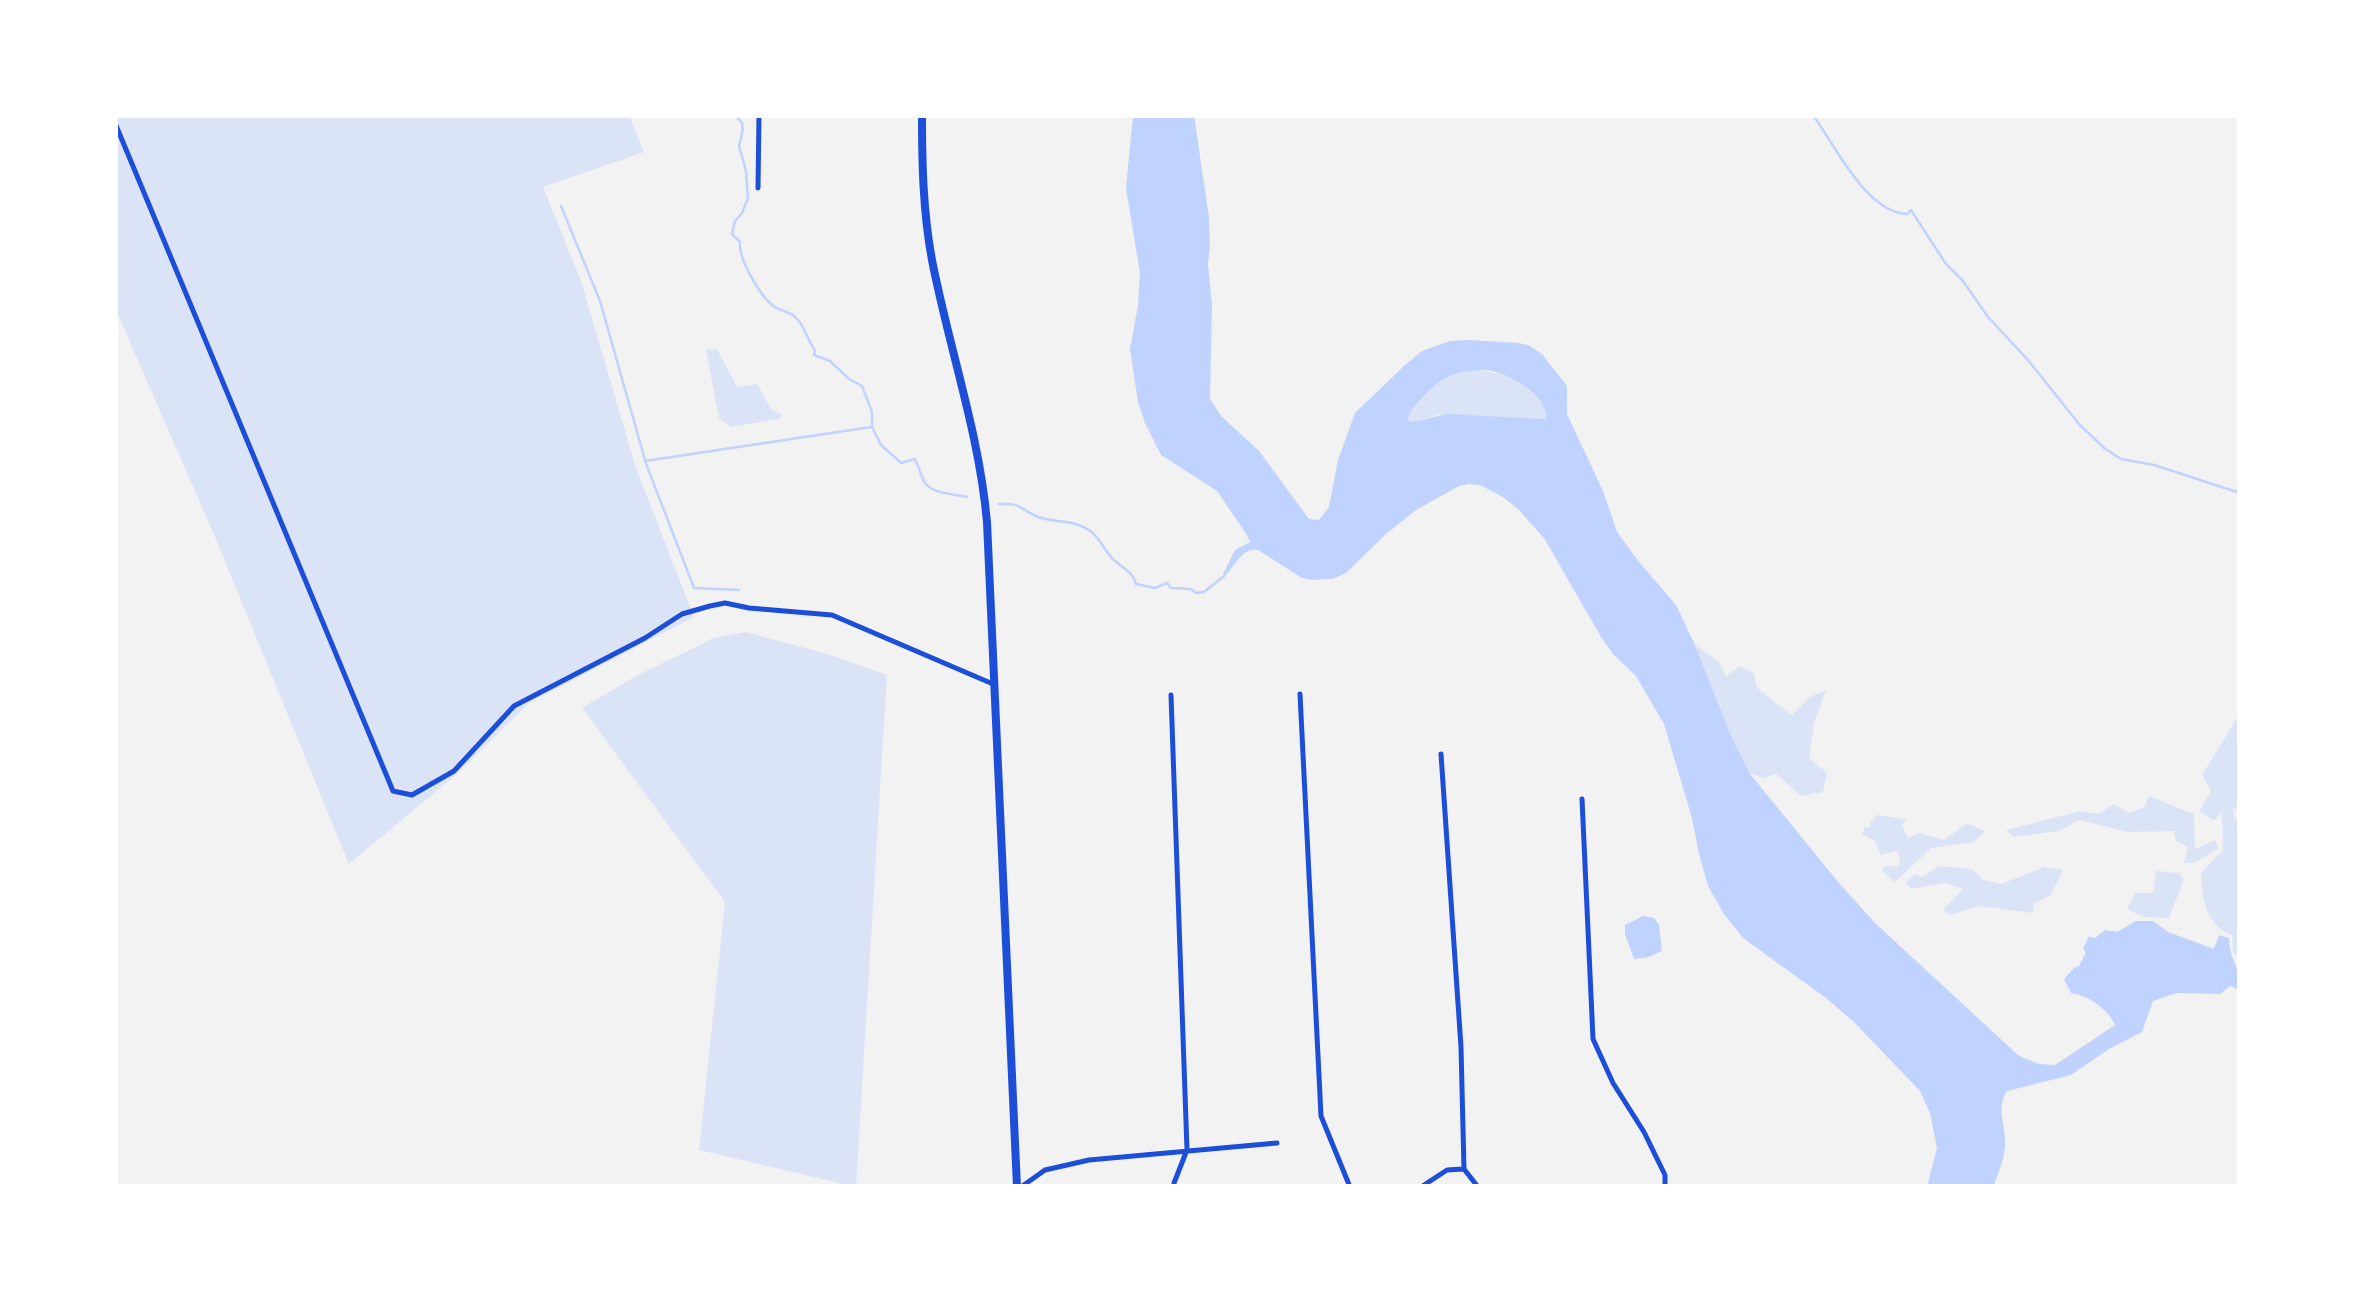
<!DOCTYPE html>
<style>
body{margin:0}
#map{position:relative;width:2355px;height:1302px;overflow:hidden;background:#f2f2f2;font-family:"Source Serif 4",serif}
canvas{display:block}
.frame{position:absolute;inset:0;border:118px solid #fff;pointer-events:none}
</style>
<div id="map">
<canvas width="2355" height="1302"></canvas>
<div class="frame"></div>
</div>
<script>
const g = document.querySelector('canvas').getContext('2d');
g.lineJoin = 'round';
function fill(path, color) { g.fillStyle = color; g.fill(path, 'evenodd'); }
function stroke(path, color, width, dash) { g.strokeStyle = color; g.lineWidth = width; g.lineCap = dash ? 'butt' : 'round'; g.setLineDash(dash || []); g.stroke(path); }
fill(new Path2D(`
 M115 115H629L644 152 543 187 581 281 636 468 694 617 529 703 457 774 349 864 215 537 115 308Z
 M717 349 737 387 757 384 772 410 782 414 779 419 731 427 719 418 706 350Z
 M1473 370C1500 370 1546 387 1546 419L1438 414 1422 421H1408C1411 395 1448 372 1473 370Z
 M746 632 831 655 887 675 856 1187 699 1150 725 902 582 708 636 676 704 643 713 638Z
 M1695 645 1718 661 1726 676 1740 666 1754 673 1757 688 1792 715 1810 697 1826 690 1814 724 1809 758 1827 773 1823 792 1801 796 1776 774 1765 778 1750 774 1731 736Z
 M2240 713V810L2233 808 2234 818 2240 822V957L2233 953 2232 935C2205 925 2202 898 2201 873L2223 850 2222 811 2214 821 2199 811 2211 792 2202 775Z
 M2149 796 2194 814 2195 849 2215 840 2218 849 2194 863H2184L2188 847 2176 841 2174 831 2128 832 2079 820 2059 831 2014 837 2006 830 2080 811 2098 814 2114 804 2129 813 2144 807Z
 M1877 815 1906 819 1902 826 1908 838 1919 833 1944 840 1967 823 1985 831 1974 842 1931 848 1895 882 1882 871 1885 865 1899 867 1900 856 1896 851 1881 855 1875 841 1862 834 1865 827H1872L1869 824Z
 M1939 866 1972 869 1983 880 2002 884 2044 867 2063 870 2051 895 2034 904 2033 913 1978 906 1951 915 1943 910 1963 889 1945 883 1911 889 1906 883 1914 874 1922 877Z
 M2156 871 2179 873 2184 879 2169 918 2143 917 2127 909 2135 893H2153Z`), '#dbe4f7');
fill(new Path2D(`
 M1133 115H1194L1209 218 1210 245 1208 264 1212 305 1210 399 1221 416 1259 451 1309 519 1319 520 1329 507 1338 460 1355 413 1405 365 1422 351 1450 341 1468 340 1519 343 1530 346 1542 354 1567 386V414L1603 491 1617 532 1639 562 1676 605 1695 645 1731 736 1750 774 1839 883 1875 923 2019 1056 2039 1064 2055 1065 2115 1025C2108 1009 2089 996 2071 993L2064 979 2074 968 2079 966 2086 952 2083 949 2089 936 2095 938 2105 930 2117 932 2136 921H2153L2168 932 2214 949 2219 935 2229 938C2230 961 2240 966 2240 990L2230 986 2220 994 2176 993 2153 1001 2142 1032 2109 1049 2071 1075 2007 1091C1997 1106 2004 1122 2005 1139 2006 1155 1999 1172 1993 1187H1927L1937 1148 1930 1113 1920 1091 1854 1022 1826 998 1743 938 1724 914 1708 886 1699 854 1692 818 1664 724 1636 676 1613 654 1601 637 1544 538 1518 509 1503 497 1480 485 1469 484 1459 486 1416 510 1386 534 1346 573 1332 579 1312 580 1302 578 1258 550C1241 547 1234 568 1224 577L1223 574 1235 550 1250 542 1247 535 1217 491 1161 455 1145 423 1138 402 1130 349 1138 305 1140 273 1126 188ZM1489 370C1511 376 1547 393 1546 419L1448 414C1435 415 1422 423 1408 421 1409 411 1413 408 1420 400 1442 375 1457 370 1489 370Z
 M1643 916 1654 918 1659 925 1662 951 1649 957 1634 959 1625 934V925Z`), '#bfd3fe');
stroke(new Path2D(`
 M735 115 742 123 743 129 739 146 746 171 748 198 742 213 735 221 732 234 740 242C738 258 759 294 772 305 779 311 788 311 794 316 804 323 807 340 815 350L814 355 830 361 849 379 862 386 872 412V427L881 445 901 463 915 459C919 467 921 476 925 483 933 494 955 494 967 497
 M1819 115 1815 118C1836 147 1867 213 1907 214L1911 210 1946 264 1963 281 1988 317 2028 360 2079 424 2104 448 2121 459 2154 465 2240 493
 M561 206 600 301 645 460
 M999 504C1023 503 1017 508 1036 516 1054 524 1071 518 1089 530 1101 538 1105 553 1115 561 1124 569 1133 572 1136 584L1155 588 1167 583 1171 588 1191 589 1196 593 1204 592 1224 576
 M739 590 694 588 645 461 871 427`), '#bfd3fe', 2.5);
stroke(new Path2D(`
 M115 123 393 791 412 795 454 771 514 706 645 638 682 614 710 606 725 603 749 608 832 615 993 684
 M758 188 759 115
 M1300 694 1321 1116 1350 1187
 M1171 695 1187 1150 1174 1183 1175 1187
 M1441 754 1461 1047 1464 1169 1478 1187
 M1582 799 1593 1039 1613 1083 1644 1132 1665 1175V1187
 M1021 1187 1045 1170 1089 1160 1277 1143
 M1421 1187 1447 1170 1463 1169`), '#1d4ed8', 5);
stroke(new Path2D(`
 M922 115C922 163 923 212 932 260 949 348 979 432 987 522L1017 1187`), '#1d4ed8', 8);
</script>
